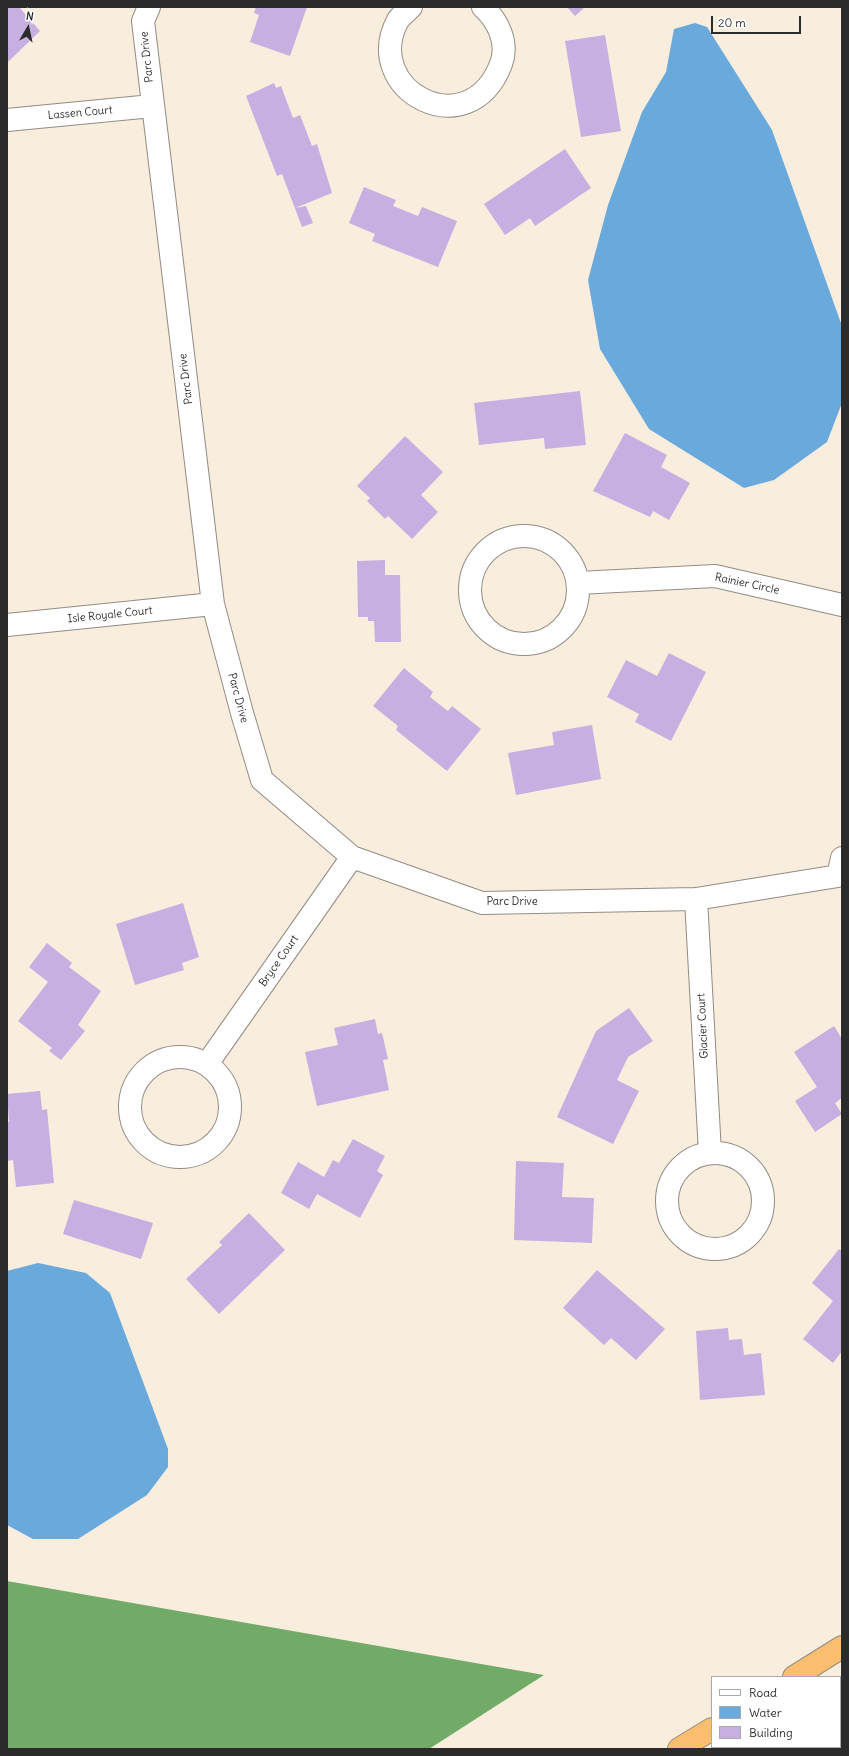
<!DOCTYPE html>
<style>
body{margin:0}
#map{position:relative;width:849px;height:1756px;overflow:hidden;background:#f9edde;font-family:Delius,sans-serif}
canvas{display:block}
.frame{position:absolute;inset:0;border:8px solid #2b2b2b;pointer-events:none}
.legend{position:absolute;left:711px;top:1676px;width:130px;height:72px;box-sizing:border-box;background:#fff;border:1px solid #aaa;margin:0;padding:5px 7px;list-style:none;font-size:12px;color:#2b2b2b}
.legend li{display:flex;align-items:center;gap:8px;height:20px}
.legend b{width:20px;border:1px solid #aaa}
.north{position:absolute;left:8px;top:8px;width:40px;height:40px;-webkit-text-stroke:3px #fff;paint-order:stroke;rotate:9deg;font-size:11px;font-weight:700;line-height:16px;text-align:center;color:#2b2b2b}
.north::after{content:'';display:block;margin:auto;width:14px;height:18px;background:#2b2b2b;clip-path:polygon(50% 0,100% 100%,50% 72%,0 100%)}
.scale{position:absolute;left:711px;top:16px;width:90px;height:18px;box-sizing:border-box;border:2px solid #2b2b2b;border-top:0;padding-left:5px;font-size:12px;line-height:14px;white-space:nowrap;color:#2b2b2b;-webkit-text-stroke:3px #fff;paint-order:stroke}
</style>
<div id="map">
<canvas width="849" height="1756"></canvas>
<div class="frame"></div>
<ul class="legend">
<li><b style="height:5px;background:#fff"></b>Road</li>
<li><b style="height:11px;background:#69a9dc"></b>Water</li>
<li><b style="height:11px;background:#c7afe2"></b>Building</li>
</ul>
<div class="north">N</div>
<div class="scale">20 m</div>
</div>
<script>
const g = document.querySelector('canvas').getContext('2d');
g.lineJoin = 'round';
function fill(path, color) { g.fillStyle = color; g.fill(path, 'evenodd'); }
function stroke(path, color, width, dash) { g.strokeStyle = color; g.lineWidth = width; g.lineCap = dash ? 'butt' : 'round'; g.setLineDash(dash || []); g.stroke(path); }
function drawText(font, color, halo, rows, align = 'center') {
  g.font = font + ' Delius,sans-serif'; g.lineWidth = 3; g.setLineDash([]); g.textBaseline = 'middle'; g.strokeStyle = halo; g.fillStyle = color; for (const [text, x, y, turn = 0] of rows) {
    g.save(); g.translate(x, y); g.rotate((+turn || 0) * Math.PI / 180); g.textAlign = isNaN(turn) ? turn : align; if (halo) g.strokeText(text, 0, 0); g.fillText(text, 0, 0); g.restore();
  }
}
fill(new Path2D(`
 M7 1581 544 1675 429 1749H7Z`), '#72aa68');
fill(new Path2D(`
 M695 23 707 27 772 130 842 326V403L827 442 774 480 744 488 649 429 600 349 588 280 608 205 642 112 666 72 674 29Z
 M38 1263 86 1273 110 1293 168 1449V1467L147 1495 78 1539H33L7 1525V1271Z`), '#69a9dc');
fill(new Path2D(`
 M7 7H19L40 31 7 63Z
 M256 7H307L290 56 250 42 259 15 254 13Z
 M567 7H585L575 16Z
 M605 35 621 131 581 137 565 41Z
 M274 83 276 88 281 86 293 118 300 115 312 146 317 144 332 193 295 208 306 206 313 223 302 227 282 174 277 176 246 96Z
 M565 149 591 188 535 226 530 218 505 235 484 204Z
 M364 187 396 200 393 206 418 216 422 207 457 221 438 267 372 241 375 234 349 223Z
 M580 391 586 445 545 449 544 438 479 445 474 403Z
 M625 433 667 455 661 467 690 483 669 520 653 511 650 517 593 491Z
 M405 436 443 472 421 495 438 512 412 539 388 516 385 519 367 501 370 498 357 486Z
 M385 560V575H400L401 642H375L374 621H368V617H358L357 561Z
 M669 653 706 672 671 741 635 722 639 714 607 697 626 660 657 676Z
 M404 668 433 692 430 697 448 711 452 706 481 729 447 771 396 730 398 726 373 706Z
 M592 725 601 779 516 795 508 753 554 745 552 732Z
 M183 903 199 957 182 963 184 970 135 985 116 924Z
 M47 943 72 963 69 967 101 991 78 1025 85 1031 61 1060 49 1051 52 1048 18 1021 48 982 29 967Z
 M629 1008 653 1041 628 1057 617 1080 639 1091 613 1144 557 1117 596 1031Z
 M375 1019 378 1034 382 1033 388 1059 383 1060 389 1090 317 1106 305 1052 338 1045 334 1028Z
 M834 1026 842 1039V1098L835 1103 842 1114 815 1132 795 1101 817 1087 794 1052Z
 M40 1091 42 1110 47 1109 54 1183 16 1187 13 1160 7 1161V1122H9L7 1094Z
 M353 1139 385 1156 377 1171 383 1175 360 1218 317 1194 309 1209 281 1193 298 1162 324 1177 333 1160 339 1163Z
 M516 1161 564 1163 562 1197 594 1198 592 1243 514 1240Z
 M74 1200 153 1223 141 1259 63 1234Z
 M249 1213 285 1250 219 1314 186 1279 222 1245 219 1242Z
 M839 1249 842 1251V1351L833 1363 803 1339 833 1301 812 1283Z
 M597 1270 665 1329 636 1360 611 1338 604 1345 563 1308Z
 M728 1328 729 1340 742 1339 744 1355 761 1353 765 1395 700 1400 696 1331Z`), '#c7afe2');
const street = new Path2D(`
 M149 7 143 21 213 604 242 713 262 780 352 857 482 903 696 899 838 876 842 858
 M411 7C407 11 401 16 398 20 360 90 469 148 501 64 509 43 498 21 483 7
 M7 120 152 106
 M470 590a54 54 0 1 1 108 0a54 54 0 1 1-108 0Z
 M578 583 715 576 842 605
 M7 625 213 604
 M696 899 710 1153
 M130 1107a50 50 0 1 1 100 0a50 50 0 1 1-100 0Z
 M207 1064 352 857
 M667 1201a48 48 0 1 1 96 0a48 48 0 1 1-96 0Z`);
const highway = new Path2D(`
 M794 1677 842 1647
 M679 1749 712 1729`);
stroke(street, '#928c84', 24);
stroke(highway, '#928c84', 24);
stroke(street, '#fff', 22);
stroke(highway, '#fbbe6e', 22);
drawText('11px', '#2b2b2b', '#fff', [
 ["Parc Drive",147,57,-96],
 ["Lassen Court",80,113,-5],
 ["Parc Drive",186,379,-97],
 ["Rainier Circle",747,584,12],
 ["Isle Royale Court",110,615,-6],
 ["Parc Drive",238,698,75],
 ["Parc Drive",512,902],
 ["Bryce Court",279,961,-55],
 ["Glacier Court",703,1026,-93]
]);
</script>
